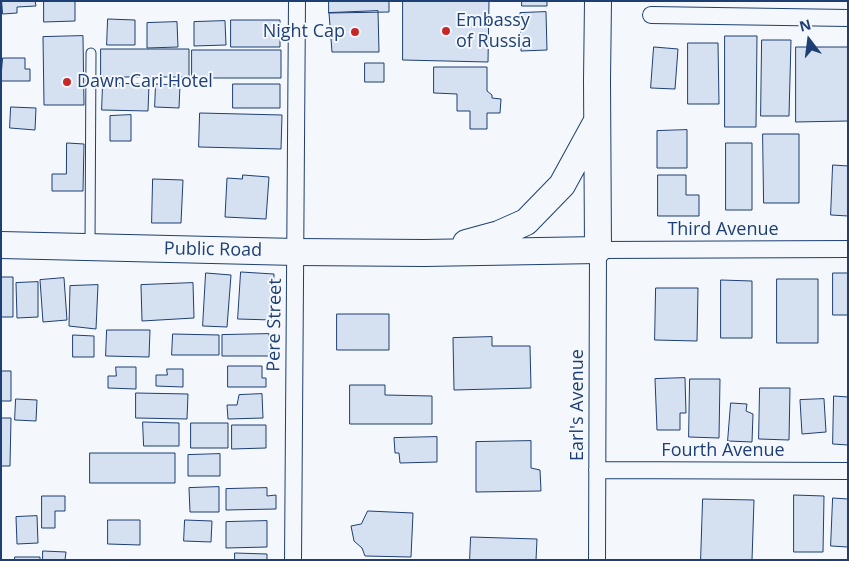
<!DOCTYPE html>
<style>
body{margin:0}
#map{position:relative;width:849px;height:561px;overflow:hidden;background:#f4f7fb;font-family:"Open Sans",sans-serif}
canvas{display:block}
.frame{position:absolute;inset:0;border:2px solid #1d3f73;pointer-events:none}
.north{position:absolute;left:784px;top:15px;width:50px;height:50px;-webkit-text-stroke:4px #f4f7fb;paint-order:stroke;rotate:345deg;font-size:14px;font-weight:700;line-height:20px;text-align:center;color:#1d3f73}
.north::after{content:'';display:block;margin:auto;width:18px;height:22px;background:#1d3f73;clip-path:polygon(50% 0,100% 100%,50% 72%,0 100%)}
</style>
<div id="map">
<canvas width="849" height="561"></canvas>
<div class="frame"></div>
<div class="north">N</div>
</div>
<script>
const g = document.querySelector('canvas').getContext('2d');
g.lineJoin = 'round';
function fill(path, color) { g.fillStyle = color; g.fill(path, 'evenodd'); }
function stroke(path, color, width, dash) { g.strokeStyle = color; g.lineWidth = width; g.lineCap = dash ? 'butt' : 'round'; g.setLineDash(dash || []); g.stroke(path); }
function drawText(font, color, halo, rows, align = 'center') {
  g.font = font + ' "Open Sans",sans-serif'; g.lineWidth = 4; g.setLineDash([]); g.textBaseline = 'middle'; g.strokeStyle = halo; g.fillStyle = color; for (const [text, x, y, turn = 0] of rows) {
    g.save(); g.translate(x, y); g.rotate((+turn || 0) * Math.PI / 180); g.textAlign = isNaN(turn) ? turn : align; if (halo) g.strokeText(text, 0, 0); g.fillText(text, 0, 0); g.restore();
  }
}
const building = new Path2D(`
 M2 1H35L36 6 17 7V13L3 14Z
 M44 1H75V21L44 22Z
 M329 1H389V12L329 13Z
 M403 1H489L488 62 403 60Z
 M522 1H547V6H522Z
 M378 11 379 52H332L329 13Z
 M546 12 547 50 521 51 520 13Z
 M108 19 135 20V45H107Z
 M231 20H280V47H231Z
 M225 21 226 45 194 46V22Z
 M177 22 178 47 147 48V23Z
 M83 36 84 105H44L43 37Z
 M725 36H757L756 127H725Z
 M762 40H791L789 116H761Z
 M688 43H718L719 104H688Z
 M654 47 678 49 675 89 651 88Z
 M796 47H848V121L796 122Z
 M101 49H189V77H101Z
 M192 50H281V78H192Z
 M3 58H25V69H30V81H1Z
 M365 63H384V82H365Z
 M434 67H487V91L492 95V98L501 99 500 113H487V129H470V111H457V94L434 93Z
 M103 83 149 84 148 111 102 110Z
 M156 84 180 85 179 108 155 107Z
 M233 84H280V108H233Z
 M11 107 36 108 35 130 10 128Z
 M200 113 282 115 281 149 199 147Z
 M131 115V141H110V116Z
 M687 130V168H657V131Z
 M763 134H799V203H764Z
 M67 143 84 144 83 191H52V174H66Z
 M726 143H752V210H726Z
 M833 165 848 166V216L831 215Z
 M243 175 269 177 266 219 225 217 227 178 242 179Z
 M658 175H686V195H699V216H658Z
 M153 179 183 180 181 223H152Z
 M241 272 274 274 272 320 238 319Z
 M206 273 231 275 227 327 203 326Z
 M833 273H848V315H833Z
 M1 277H13V317H1Z
 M64 278 67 320 43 322 40 280Z
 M777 279H818V343H777Z
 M721 280 752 281V338H721Z
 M38 282V317L17 318 16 283Z
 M193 283 194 318 142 321 141 285Z
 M98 285 96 329 69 326 70 286Z
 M656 288H698L697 341 655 340Z
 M337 314H389V350H337Z
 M107 330H150L149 357 106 356Z
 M173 334 219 335V355H172Z
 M269 334 270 356H222V335Z
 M73 335 94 336V357H73Z
 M492 337V346H530L531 388 454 390 453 338Z
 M228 366H262V378H266V387H228Z
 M116 367H136V389L108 388V376H116Z
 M167 369H183V387L156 386V375H167Z
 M1 371H11V401H1Z
 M685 378 686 413H680V430H657L655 379Z
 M690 379H720L719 438 689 437Z
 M350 385H385V395L432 396V424H350Z
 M760 388H790L789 440 759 439Z
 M136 393 188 394 187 419 136 418Z
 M262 394 263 418 228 419 227 405H237L239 395Z
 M834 396 848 397V445L833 444Z
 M16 399 37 400 36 421 15 420Z
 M824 399 826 432 802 434 800 400Z
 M731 403 747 404 746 411 753 414 752 442 728 441Z
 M1 418H11L10 466H1Z
 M143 422 179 423V446H144Z
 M191 423H228V448H191Z
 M232 425H266V448L232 449Z
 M437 437V462L400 463 399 453H395L394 438Z
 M531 441V468L540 470 541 491 476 492V442Z
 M90 453H175V483H90Z
 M220 454V476H188V455Z
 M219 487V512H190L189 488Z
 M267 488V496L276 495V509L226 510V489Z
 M794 495 824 496 823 552H794Z
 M42 496H65V511H55V528H42Z
 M833 498 848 499V547L831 546Z
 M703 499 754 500 752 560H701Z
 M368 511 413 513 411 557 365 556 362 548 354 541 351 526 361 524Z
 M37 516 38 543 17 544 16 517Z
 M108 520H140V545L108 544Z
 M185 520 212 521 211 542 184 541Z
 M267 521V547L226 548V522Z
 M471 537 537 539 536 560H470Z
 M43 551 66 552 65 560H43Z
 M235 553 267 554V560H235Z
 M15 557H40V560H15Z`);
fill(building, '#d5e0f0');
stroke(building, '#1d3f73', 1);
const lane = new Path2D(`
 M90 245 91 53`);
const street = new Path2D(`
 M651 15 848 18
 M597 470 848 471
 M293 560 297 1
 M597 560 598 250 848 249`);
const primary = new Path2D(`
 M466 243 499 234 526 222 562 185 597 121
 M1 245 296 252 424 253 598 250 597 80 598 1`);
stroke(lane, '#1d3f73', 11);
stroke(street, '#1d3f73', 18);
stroke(primary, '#1d3f73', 28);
stroke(lane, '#f4f7fb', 9);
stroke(street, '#f4f7fb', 16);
stroke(primary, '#f4f7fb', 26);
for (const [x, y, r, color] of [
 [446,31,5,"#c62828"],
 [355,32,5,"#c62828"],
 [67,82,5,"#c62828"]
]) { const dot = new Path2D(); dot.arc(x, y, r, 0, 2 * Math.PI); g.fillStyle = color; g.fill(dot); stroke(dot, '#f4f7fb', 2); }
drawText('18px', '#1d3f73', '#f4f7fb', [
 ["Embassy",456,21],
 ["of Russia",456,42],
 ["Night Cap",345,32,"right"],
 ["Dawn Cari Hotel",77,82]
], 'left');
drawText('18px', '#1d3f73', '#f4f7fb', [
 ["Third Avenue",723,230],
 ["Public Road",213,250,1],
 ["Pere Street",275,325,-89],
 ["Earl's Avenue",578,405,-90],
 ["Fourth Avenue",723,451]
]);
</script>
